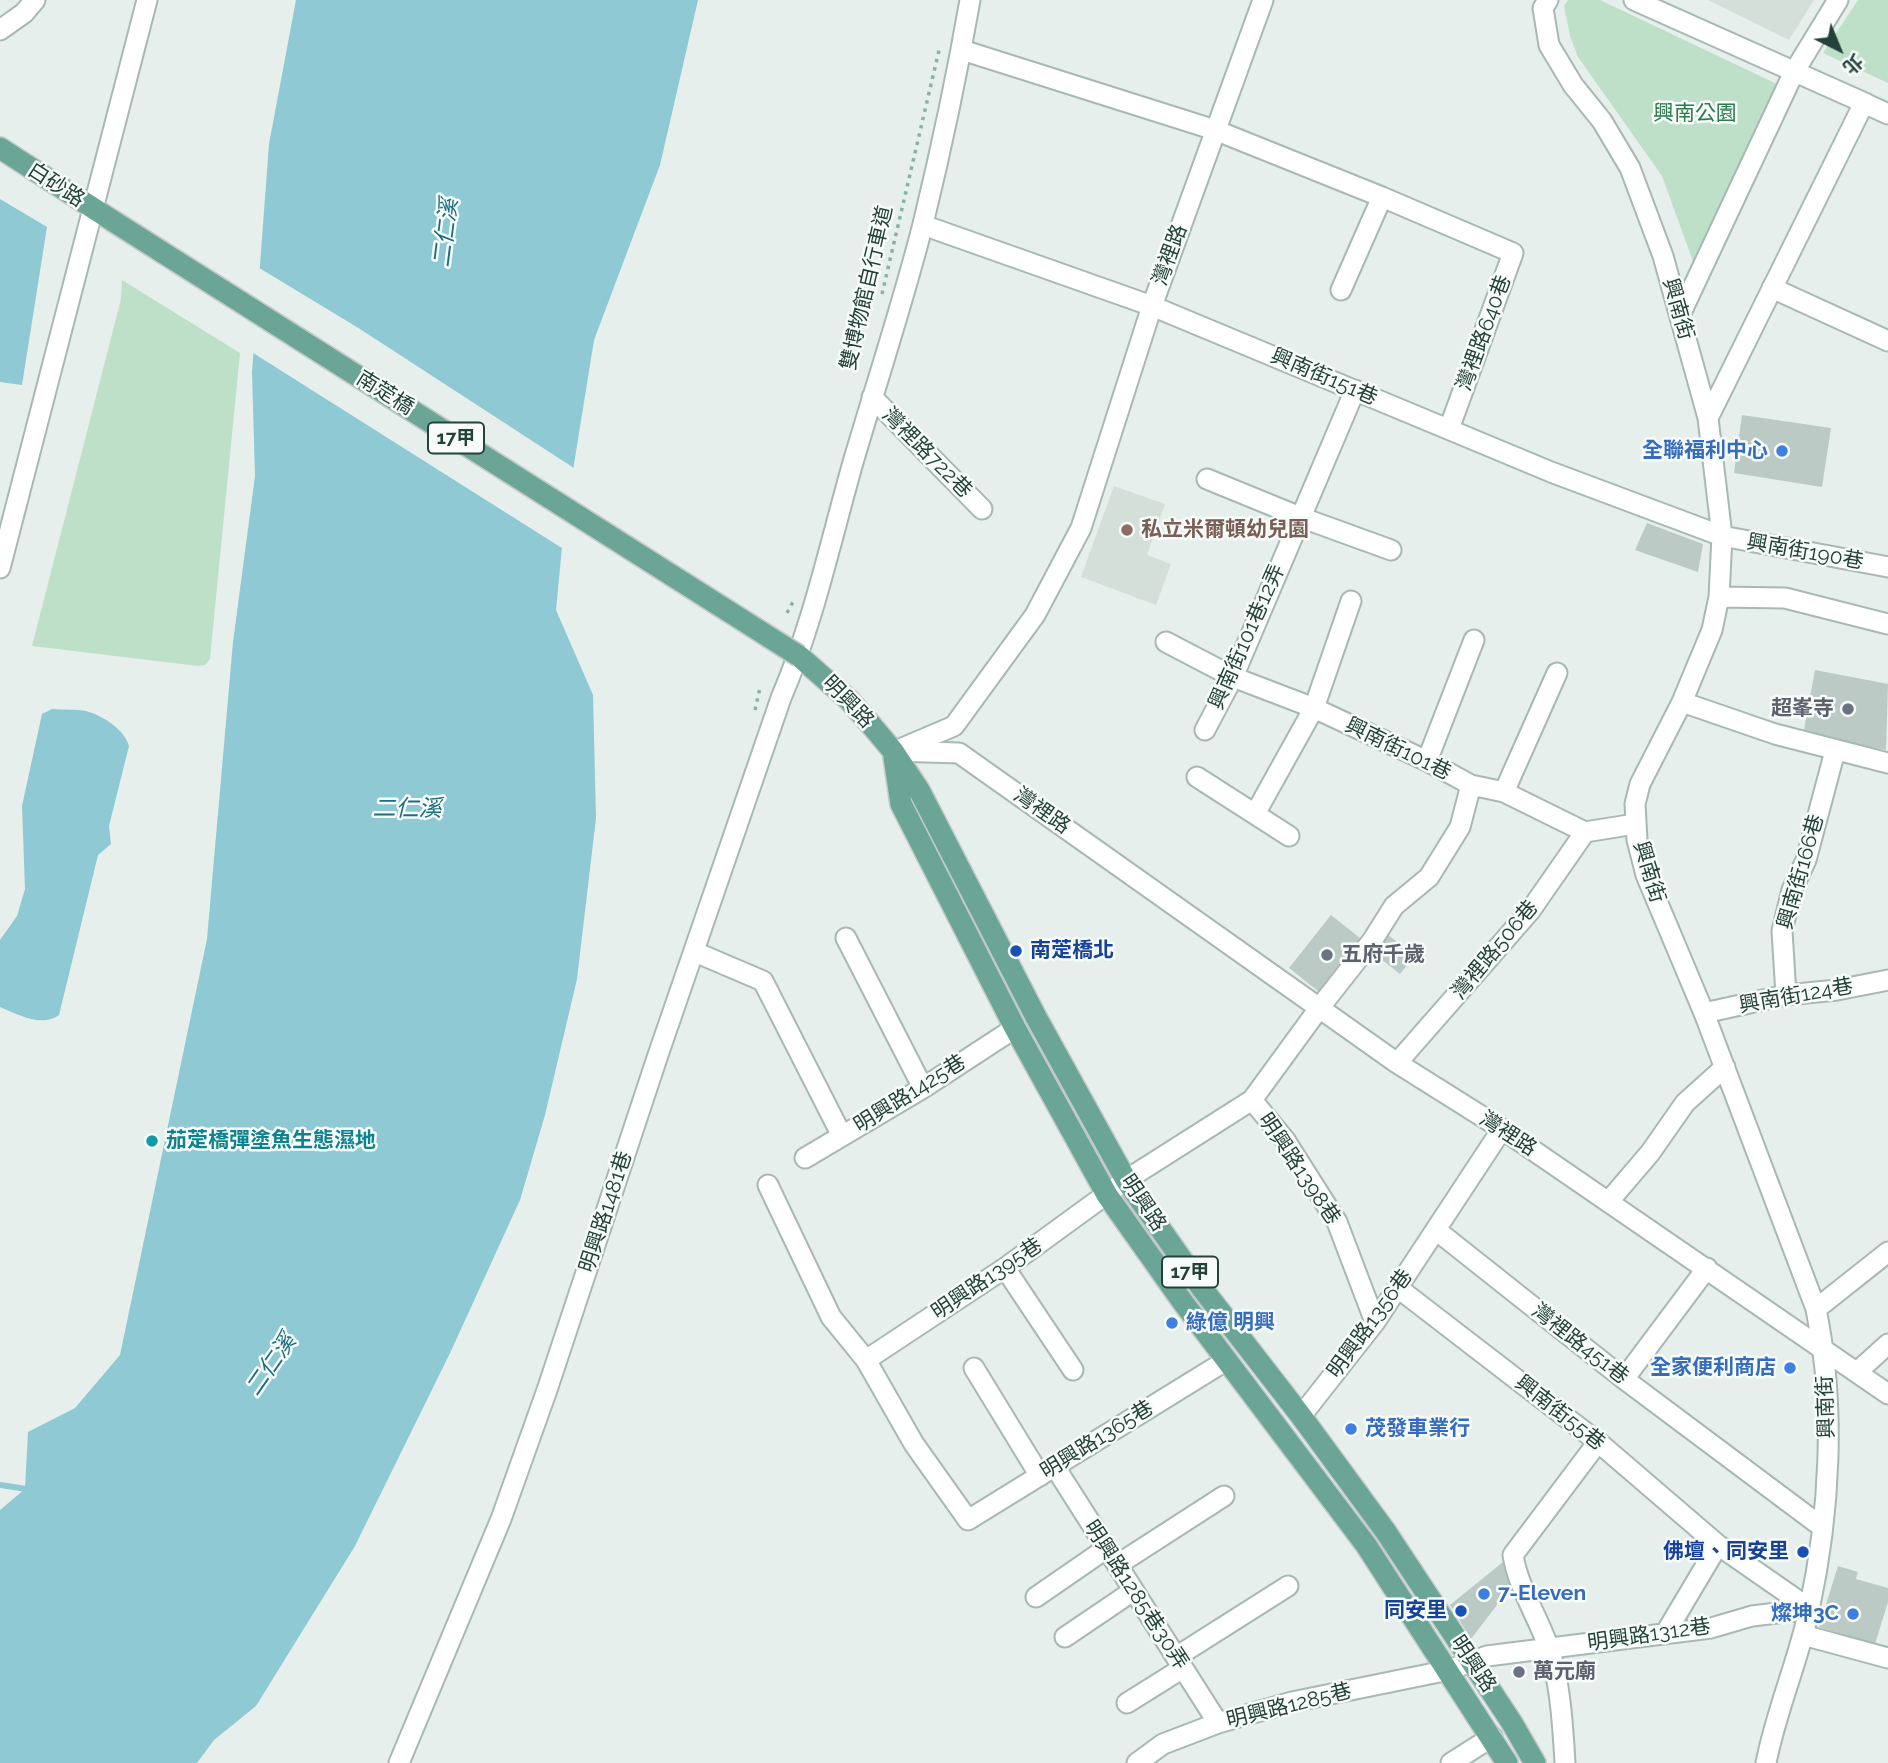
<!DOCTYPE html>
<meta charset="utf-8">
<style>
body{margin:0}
#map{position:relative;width:1888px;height:1763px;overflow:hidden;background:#e6efeb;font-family:Raleway,"Noto Sans TC",sans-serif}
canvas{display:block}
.north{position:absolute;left:1804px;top:14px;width:70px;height:70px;-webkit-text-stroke:5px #f7fbf9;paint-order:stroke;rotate:137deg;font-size:19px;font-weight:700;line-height:28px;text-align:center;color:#24423a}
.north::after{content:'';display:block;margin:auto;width:24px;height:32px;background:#24423a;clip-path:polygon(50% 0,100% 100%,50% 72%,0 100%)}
</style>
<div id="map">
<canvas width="1888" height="1763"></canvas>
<div class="north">北</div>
</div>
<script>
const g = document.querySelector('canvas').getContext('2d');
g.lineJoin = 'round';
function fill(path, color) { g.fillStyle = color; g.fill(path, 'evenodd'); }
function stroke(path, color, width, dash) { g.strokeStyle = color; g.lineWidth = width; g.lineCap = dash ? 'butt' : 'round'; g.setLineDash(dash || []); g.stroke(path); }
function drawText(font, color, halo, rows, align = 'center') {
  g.font = font + ' Raleway,"Noto Sans TC",sans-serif'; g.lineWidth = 5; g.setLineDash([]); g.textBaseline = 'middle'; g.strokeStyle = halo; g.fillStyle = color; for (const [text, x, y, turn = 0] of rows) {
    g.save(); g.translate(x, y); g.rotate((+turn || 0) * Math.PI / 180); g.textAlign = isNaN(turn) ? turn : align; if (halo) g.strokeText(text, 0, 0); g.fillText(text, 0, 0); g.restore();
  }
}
fill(new Path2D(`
 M1708 0H1814L1789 40Z
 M1114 486 1165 504 1147 555 1171 564 1156 605 1081 577Z`), '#d4dfda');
fill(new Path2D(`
 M1568 0H1600L1777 84 1695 267 1662 176 1578 57 1570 36 1564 6Z
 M1858 0H1888V83L1823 53Z
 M122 280 240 353 210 659 205 665 198 666 32 646 121 299Z`), '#bfe0c8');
fill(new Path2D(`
 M296 0H698L660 165 594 340 564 526 556 610 593 695 596 818 577 979 545 1115 520 1200 451 1351 355 1546 256 1706 214 1740 197 1763H0V1510L25 1489 28 1432 75 1408 120 1355 207 939 233 642 255 476 252 372 269 144Z
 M0 199 47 227 22 385 0 382Z
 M52 709C63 710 76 709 86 711 102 715 125 730 129 746L109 826 111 844 98 855 59 1015C42 1028 17 1014 0 1007V940L17 916 25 889 22 806 42 714Z`), '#8ec9d4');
fill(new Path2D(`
 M256 266 360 329 577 470 565 550 250 351Z`), '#e6efeb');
stroke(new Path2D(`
 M0 1485 33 1490`), '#8ec9d4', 6);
fill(new Path2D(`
 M1742 415 1831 428 1822 487 1734 473Z
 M1647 523 1703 544 1698 572 1635 550Z
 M1815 670 1888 684 1886 750 1803 735Z
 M1331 915 1365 942 1323 995 1289 968Z
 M1387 934 1415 956 1400 974 1372 952Z
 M1503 1562 1513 1584 1471 1639 1450 1605Z
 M1838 1566 1858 1572 1856 1579 1888 1588V1602L1875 1644 1819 1627Z`), '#bbcac4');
const minor = new Path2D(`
 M1548 0 1543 8 1549 45 1573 85 1602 121 1630 168 1663 256 1708 418 1722 536 1719 597 1712 630 1682 702 1640 784 1635 804 1637 840 1646 875 1704 1013 1816 1309C1836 1407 1830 1513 1809 1610 1798 1662 1776 1711 1766 1763
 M1634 0 1867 104
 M0 30 24 13 35 0
 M962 50 1215 130 1382 197 1513 253 1449 429
 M923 225 1152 306 1551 472 1722 536 1888 567
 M1772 288 1888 341
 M1341 290 1382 197
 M1680 315 1794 72 1838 0
 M872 397 982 509
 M1708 418 1864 103 1888 114
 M1207 479 1300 517 1391 550
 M0 568 147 0
 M1719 597 1785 598 1888 624
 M1166 642 1233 677 1314 708 1427 761 1471 785 1504 792 1585 832 1635 824
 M1682 702 1775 734 1888 763
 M1205 730 1233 677 1355 390
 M900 749 954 726 1035 615 1081 528 1152 306 1263 0
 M893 751 959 753 1397 1063 1502 1129 1888 1394
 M1427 761 1474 640
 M1197 777 1289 836
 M1504 792 1557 673
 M1255 814 1314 708 1351 601
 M846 938 923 1088
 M695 952 763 981 842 1136
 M1786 995 1782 931 1792 890 1806 860 1835 751
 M1704 1013 1786 995 1837 990 1888 980
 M1397 1063 1530 911 1585 832
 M1252 1100 1285 1140 1337 1222 1375 1322
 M805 1158 923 1088 1015 1028
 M768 1185 831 1317 866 1360 914 1444 968 1520 1227 1360
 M1609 1201 1650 1153 1685 1103 1725 1067
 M1436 1230 1624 1379 1822 1527
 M1005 1268 1073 1370
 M1398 1288 1598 1442 1718 1545 1665 1634
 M1816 1309 1888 1252
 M866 1360 1005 1268 1126 1180 1252 1100 1320 1007 1372 941 1394 906 1429 877 1460 827 1471 785
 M974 1368 1040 1476
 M1857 1372 1888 1344
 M1624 1379 1707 1268
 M1301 1416 1375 1322 1502 1129
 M1055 1467 1218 1723
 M1718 1545 1810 1609
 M1117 1565 1224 1496
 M1036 1597 1107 1548
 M1803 1635 1888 1658
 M1065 1637 1133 1591
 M1176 1657 1288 1586
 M1127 1703 1183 1668
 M399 1763 501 1519 547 1390 658 1055 781 698C814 621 831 539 854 459 877 381 903 303 923 224 941 150 957 75 970 0
 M1137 1763 1163 1744 1218 1723 1292 1702 1449 1670 1487 1656 1711 1628 1752 1616 1810 1609
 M1451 1763 1492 1737
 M1565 1763C1563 1728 1560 1678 1548 1646 1537 1615 1518 1587 1513 1555L1598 1442`);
const major = new Path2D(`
 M0 148 113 221
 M799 656 849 700 872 726 893 751 919 790 1036 1017 1126 1180 1201 1287 1301 1416 1386 1532 1512 1723 1535 1763
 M894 757 901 804 1015 1028 1107 1195 1182 1301 1366 1545 1507 1763`);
stroke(minor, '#a8b8b2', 23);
stroke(major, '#c2cac8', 24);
stroke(new Path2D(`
 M882 294 940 46
 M787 613 794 600
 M755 710 760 688`), '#86b3a5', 3.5, [3.5, 5]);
stroke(minor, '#fff', 19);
stroke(major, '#6aa596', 21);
const majorBridge = new Path2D(`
 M113 221 799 656`);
stroke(majorBridge, '#c2cac8', 24, []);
stroke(majorBridge, '#6aa596', 21);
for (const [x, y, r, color] of [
 [1782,451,7,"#3f7fe0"],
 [1127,530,7,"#8d6e63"],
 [1848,709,7,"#6b7280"],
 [1016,951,7,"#1a4fb4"],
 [1327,955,7,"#6b7280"],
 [152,1141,7,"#0f9aa8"],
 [1172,1323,7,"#3f7fe0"],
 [1790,1368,7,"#3f7fe0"],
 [1351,1429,7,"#3f7fe0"],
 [1803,1552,7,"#1a4fb4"],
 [1484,1594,7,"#3f7fe0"],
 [1461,1611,7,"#1a4fb4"],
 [1853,1614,7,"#3f7fe0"],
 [1519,1672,7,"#6b7280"]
]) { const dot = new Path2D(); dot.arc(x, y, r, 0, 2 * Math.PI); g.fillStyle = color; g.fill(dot); stroke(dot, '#f7fbf9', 2.5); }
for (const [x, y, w] of [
 [456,438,56],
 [1190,1272,56]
]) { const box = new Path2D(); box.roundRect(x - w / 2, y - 15.5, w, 31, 5); g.fillStyle = '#f7fbf9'; g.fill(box); stroke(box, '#24423a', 2); }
drawText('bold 19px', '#24423a', null, [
 ["17甲",456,438],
 ["17甲",1190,1272]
]);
drawText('21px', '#2d7a4b', '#f7fbf9', [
 ["興南公園",1695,114]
]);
drawText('21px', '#24423a', '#f7fbf9', [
 ["白砂路",56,185,33],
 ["灣裡路",1170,255,-70],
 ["雙博物館自行車道",867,288,-77],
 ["興南街",1678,309,74],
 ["灣裡路640巷",1484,333,-70],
 ["興南街151巷",1324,377,23],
 ["南萣橋",385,393,32],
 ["灣裡路722巷",927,453,45],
 ["興南街190巷",1805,552,10],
 ["興南街101巷12弄",1247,637,-66],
 ["明興路",848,702,46],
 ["興南街101巷",1398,749,26],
 ["灣裡路",1042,811,35],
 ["興南街",1649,872,73],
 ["興南街166巷",1801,872,-74],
 ["灣裡路506巷",1495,950,-50],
 ["興南街124巷",1796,996,-10],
 ["明興路1425巷",910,1094,-32],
 ["灣裡路",1508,1134,33],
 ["明興路1398巷",1299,1169,56],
 ["明興路",1143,1203,56],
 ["明興路1481巷",606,1212,-72],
 ["明興路1395巷",987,1279,-34],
 ["明興路1356巷",1370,1324,-54],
 ["灣裡路451巷",1580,1344,38],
 ["興南街",1826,1407,-92],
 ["興南街55巷",1560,1413,38],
 ["明興路1365巷",1097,1440,-32],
 ["明興路1285巷30弄",1136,1595,57],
 ["明興路1312巷",1649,1635,-8],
 ["明興路",1473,1664,56],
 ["明興路1285巷",1289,1706,-14]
]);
drawText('bold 21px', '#366cbe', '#f7fbf9', [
 ["全聯福利中心",1768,451],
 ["綠億 明興",1186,1323,"left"],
 ["全家便利商店",1776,1368],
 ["茂發車業行",1365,1429,"left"],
 ["7-Eleven",1498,1594,"left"],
 ["燦坤3C",1839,1614]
], 'right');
drawText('bold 21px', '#785e54', '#f7fbf9', [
 ["私立米爾頓幼兒園",1141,530]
], 'left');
drawText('bold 21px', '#5b616d', '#f7fbf9', [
 ["超峯寺",1834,709,"right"],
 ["五府千歲",1341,955],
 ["萬元廟",1533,1672]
], 'left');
drawText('bold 21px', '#164399', '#f7fbf9', [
 ["南萣橋北",1030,951,"left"],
 ["佛壇、同安里",1789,1552],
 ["同安里",1447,1611]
], 'right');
drawText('bold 21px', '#0d838f', '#f7fbf9', [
 ["茄萣橋彈塗魚生態濕地",166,1141]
], 'left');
drawText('italic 23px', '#1c6f80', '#f7fbf9', [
 ["二仁溪",446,233,-83],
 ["二仁溪",407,809],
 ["二仁溪",271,1365,-55]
]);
</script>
